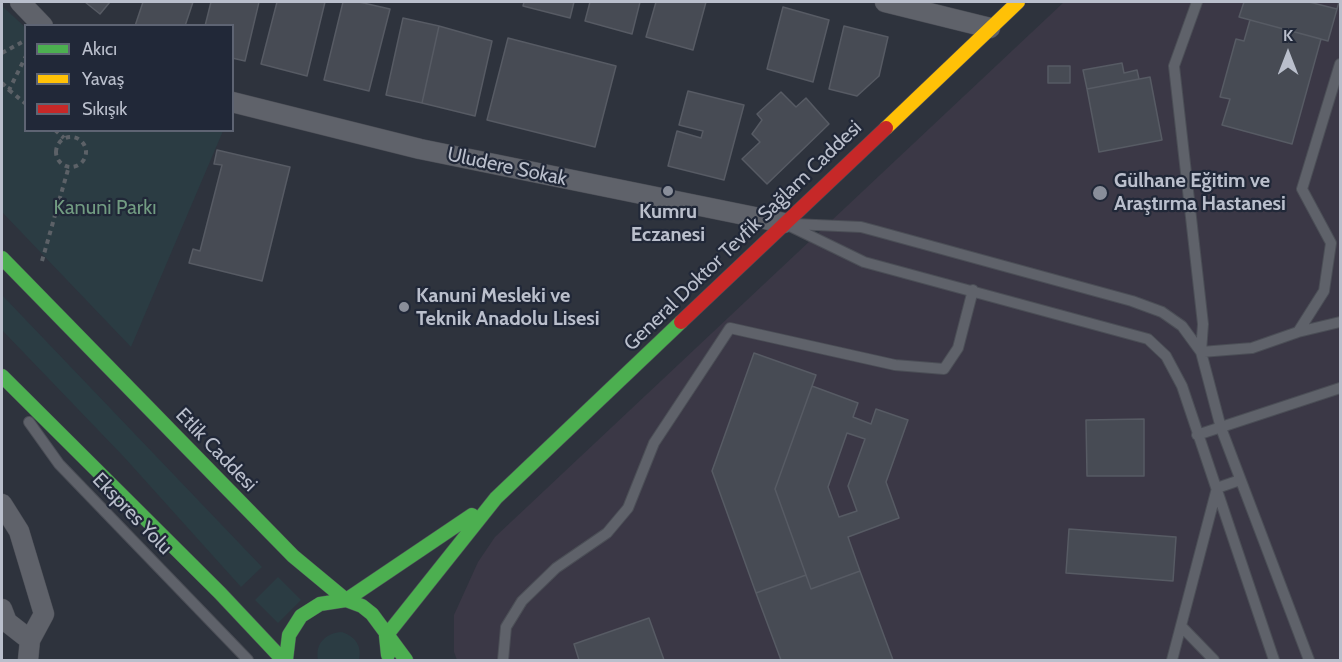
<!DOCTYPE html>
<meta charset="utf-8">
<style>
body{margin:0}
#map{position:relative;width:1342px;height:662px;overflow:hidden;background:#2e333d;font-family:Cabin,sans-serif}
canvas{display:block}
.frame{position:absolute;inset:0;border:3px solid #babfcc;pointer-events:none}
.legend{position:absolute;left:24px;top:24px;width:210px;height:108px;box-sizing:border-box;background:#212838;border:2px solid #5e6473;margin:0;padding:8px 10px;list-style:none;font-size:18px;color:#babfcc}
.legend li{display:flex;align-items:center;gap:12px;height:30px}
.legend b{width:30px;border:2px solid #5e6473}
.north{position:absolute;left:1258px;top:24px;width:60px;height:60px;-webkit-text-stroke:4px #212838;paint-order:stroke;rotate:0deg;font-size:16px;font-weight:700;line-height:24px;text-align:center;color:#babfcc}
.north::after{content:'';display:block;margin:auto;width:21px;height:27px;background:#babfcc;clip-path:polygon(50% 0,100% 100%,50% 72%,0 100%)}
</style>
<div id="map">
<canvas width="1342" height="662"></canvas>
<div class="frame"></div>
<ul class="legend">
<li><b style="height:8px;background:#4caf50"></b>Akıcı</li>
<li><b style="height:8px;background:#ffc107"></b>Yavaş</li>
<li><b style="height:8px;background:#c62828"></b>Sıkışık</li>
</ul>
<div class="north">K</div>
</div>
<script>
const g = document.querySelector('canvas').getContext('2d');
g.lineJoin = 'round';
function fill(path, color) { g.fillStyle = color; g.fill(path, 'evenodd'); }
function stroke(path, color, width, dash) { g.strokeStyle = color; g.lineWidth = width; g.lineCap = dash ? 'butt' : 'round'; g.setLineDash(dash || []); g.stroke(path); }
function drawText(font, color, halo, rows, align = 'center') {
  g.font = font + ' Cabin,sans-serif'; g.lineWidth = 4.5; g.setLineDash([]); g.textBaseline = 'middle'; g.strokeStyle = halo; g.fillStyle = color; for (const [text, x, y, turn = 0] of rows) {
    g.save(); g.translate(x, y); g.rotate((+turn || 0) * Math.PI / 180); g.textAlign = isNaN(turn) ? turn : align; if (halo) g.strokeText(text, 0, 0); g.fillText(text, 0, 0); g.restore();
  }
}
fill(new Path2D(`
 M1064 2H1340V660H457L454 652V615L478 562 495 537Z`), '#3b3846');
fill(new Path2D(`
 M2 6 25 27 26 130 223 131 131 347 2 212Z
 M2 295 262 567 241 587 124 457 2 330Z
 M278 577 301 600 278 623 255 600Z
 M342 632C356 637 362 646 359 660H318C315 644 325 633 342 632Z`), '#2b3c43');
const building = new Path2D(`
 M85 2H110L100 14Z
 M143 2H193L185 26H135Z
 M211 2H259L245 61 232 58V26H205Z
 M277 2H325L307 76 261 64Z
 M343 2H359L390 9 369 91 324 80Z
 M524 2H574L570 18 523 6Z
 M590 2H640L632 34 585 21Z
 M656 2H706L693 50 646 37Z
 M1244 2H1339L1328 41 1239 17Z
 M1309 2H1339L1337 9Z
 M783 7 829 20 813 82 767 69Z
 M403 18 439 26 422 103 386 95Z
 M1250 20 1321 39 1292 144 1222 125 1230 99 1220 97 1236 39 1244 41Z
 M439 26 492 41 475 116 422 103Z
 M844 26 888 37 879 76 857 96 829 89Z
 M508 38 616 66 595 147 487 120Z
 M1122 63 1124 73 1137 70 1139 79 1087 89 1083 70Z
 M1048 66H1070V83H1048Z
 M1150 77 1162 140 1099 152 1087 89Z
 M688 91 744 105 724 180 668 166 677 131 701 138 703 131 679 125Z
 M781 92 796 107 806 98 829 124 767 184 742 159 760 142 752 134 762 120 757 114Z
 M217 150 290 167 262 281 189 263 193 249 200 251 222 165 214 164Z
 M754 353 816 375 775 489 806 575 756 593 712 471Z
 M812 386 858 403 853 417 871 424 876 409 908 420 886 482 899 518 848 537 860 571 811 589 775 489ZM847 433 865 439 848 486 857 511 839 517 828 487Z
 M1144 419V476H1087L1086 420Z
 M1069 529 1176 537 1173 581 1066 573Z
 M860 571 893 660H781L756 593 806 575 811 589Z
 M649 618 664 660H579L574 644Z`);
fill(building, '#474b54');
stroke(building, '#575b64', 1.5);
const lane = new Path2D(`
 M1197 2 1174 66 1203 324 1201 352 1252 348 1298 332 1324 291 1331 243 1302 189 1340 64
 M793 224 861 227 876 231 1132 301 1162 312 1182 326 1201 352 1221 428 1309 660
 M790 226 864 262 1148 339 1166 356 1182 386 1274 660
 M1298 332 1340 322
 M29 422 59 464 248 660
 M1197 435 1340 388
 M1181 626 1214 660
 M503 660 506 627 522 601 556 568 607 533 628 508 654 443 730 328 895 365 944 369 958 348 973 290
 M1172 660 1217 488 1240 480`);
const street = new Path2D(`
 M20 2 43 26
 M885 2 990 28
 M232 102 420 149 784 223
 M2 504 19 531 44 614 30 640 7 622 2 609
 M28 660 30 640`);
const fast = new Path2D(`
 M2 258 293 556 346 600 362 606 372 614 406 660
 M2 376 220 593 283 660
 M388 655 386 636 496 498 681 322
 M286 660 289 635 301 616 320 604 346 600 472 515`);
const slow = new Path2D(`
 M886 128 1018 2`);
const jam = new Path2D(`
 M681 322 886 128`);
stroke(lane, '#4b4e56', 12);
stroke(street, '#4b4e56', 21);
stroke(fast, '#4b4e56', 15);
stroke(slow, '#4b4e56', 15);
stroke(jam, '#4b4e56', 15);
stroke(new Path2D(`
 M2 53 26 40
 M2 83 9 90 26 56
 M9 90 26 104
 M55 130 64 138
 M56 152a15 15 0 1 1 30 0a15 15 0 1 1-30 0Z
 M42 261 69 166`), '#5c6167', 4, [4.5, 4.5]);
stroke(lane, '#5f626a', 10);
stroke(street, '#5f626a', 20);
stroke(fast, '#4caf50', 14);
stroke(slow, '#ffc107', 14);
stroke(jam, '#c62828', 14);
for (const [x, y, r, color] of [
 [668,191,6,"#898e9a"],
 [1100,193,8,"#898e9a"],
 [404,307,6,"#898e9a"]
]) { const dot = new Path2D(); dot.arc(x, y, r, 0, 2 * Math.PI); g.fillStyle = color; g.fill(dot); stroke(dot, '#212838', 2); }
drawText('20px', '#babfcc', '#212838', [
 ["Uludere Sokak",507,167,12],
 ["General Doktor Tevfik Sağlam Caddesi",743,236,-44],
 ["Etlik Caddesi",216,450,46],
 ["Ekspres Yolu",132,514,46]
]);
drawText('bold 20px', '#babfcc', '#212838', [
 ["Gülhane Eğitim ve",1114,181],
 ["Araştırma Hastanesi",1114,204],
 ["Kumru",668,212,"center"],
 ["Eczanesi",668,235,"center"],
 ["Kanuni Mesleki ve",416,296],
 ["Teknik Anadolu Lisesi",416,319]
], 'left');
drawText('20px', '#729c82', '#212838', [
 ["Kanuni Parkı",105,208]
]);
</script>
